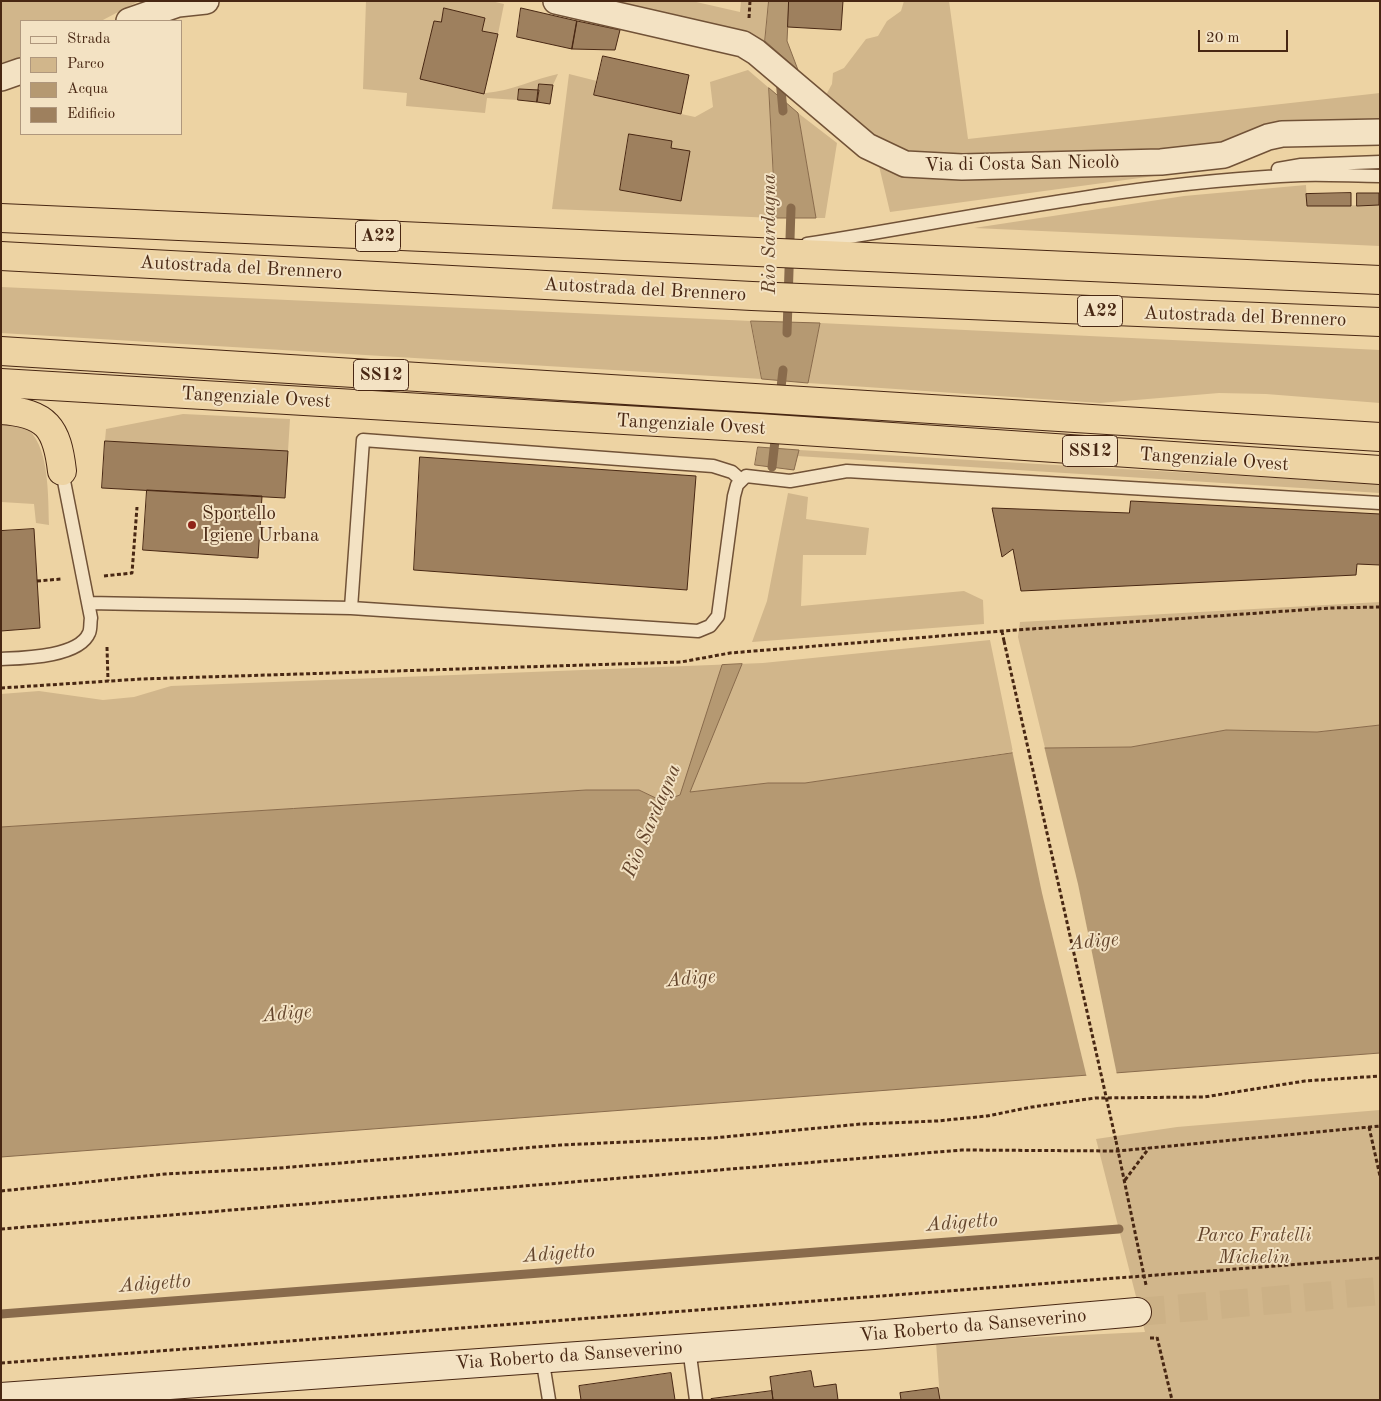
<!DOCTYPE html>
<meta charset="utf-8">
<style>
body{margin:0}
#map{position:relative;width:1381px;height:1401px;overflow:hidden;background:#edd3a3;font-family:"Old Standard TT",serif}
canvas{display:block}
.frame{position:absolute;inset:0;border:2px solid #482713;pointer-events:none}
.legend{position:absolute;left:20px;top:20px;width:162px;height:115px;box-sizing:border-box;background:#f3e2c3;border:1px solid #af977d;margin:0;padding:6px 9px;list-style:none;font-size:15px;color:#482713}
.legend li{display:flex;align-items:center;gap:10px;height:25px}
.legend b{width:25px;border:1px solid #af977d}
.scale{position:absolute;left:1198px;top:30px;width:90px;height:22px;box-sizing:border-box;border:2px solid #482713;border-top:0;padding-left:6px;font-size:15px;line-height:18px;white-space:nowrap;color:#482713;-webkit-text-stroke:4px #f3e2c3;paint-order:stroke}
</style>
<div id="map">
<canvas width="1381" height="1401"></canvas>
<div class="frame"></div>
<ul class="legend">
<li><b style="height:6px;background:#f3e2c3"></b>Strada</li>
<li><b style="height:14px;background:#d1b68b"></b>Parco</li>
<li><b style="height:14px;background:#b59972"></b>Acqua</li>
<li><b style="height:14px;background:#9e805e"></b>Edificio</li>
</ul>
<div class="scale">20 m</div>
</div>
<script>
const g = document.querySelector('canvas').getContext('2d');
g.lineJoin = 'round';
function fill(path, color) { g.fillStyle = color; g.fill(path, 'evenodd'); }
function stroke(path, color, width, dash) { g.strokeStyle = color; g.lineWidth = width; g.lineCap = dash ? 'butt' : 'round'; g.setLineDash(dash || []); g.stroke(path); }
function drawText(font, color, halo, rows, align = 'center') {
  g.font = font + ' "Old Standard TT",serif'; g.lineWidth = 4; g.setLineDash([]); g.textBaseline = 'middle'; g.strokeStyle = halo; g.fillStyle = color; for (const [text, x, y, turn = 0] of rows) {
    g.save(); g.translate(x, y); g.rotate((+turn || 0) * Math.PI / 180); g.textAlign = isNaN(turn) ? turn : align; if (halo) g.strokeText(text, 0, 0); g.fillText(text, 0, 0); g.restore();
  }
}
fill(new Path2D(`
 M1 1H139L101 21H21V61L1 66Z
 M366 1H491L504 4 498 34 482 31 485 18 444 8 441 22 434 21 421 78C437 82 471 94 486 93 511 91 534 79 558 74L553 85 539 84V90L519 89 518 100 487 98 485 113 406 106 407 93 363 89Z
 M613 1H692L740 12 741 1H769L765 41 738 29Z
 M904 1H949L968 139 1380 93V122L1283 121 1213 148 919 156C882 144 854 121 826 95L832 84 833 73 844 68 866 39 878 36 887 21 901 11Z
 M748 70 769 88 776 218 552 209 569 74 597 81 595 95 695 117 713 107 710 82Z
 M798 113 837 143 825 218H816Z
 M879 166 895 171C994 175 1092 178 1191 171L890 212Z
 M1306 185 1307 206 1380 205V246L974 228 1184 196Z
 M1 287 751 321 762 379 1 333Z
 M820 323 1380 350V403L1266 394 1219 393 1100 403 808 383Z
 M183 414 290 419 288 451 105 441 106 429Z
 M1 420C8 422 17 423 24 427 50 441 48 498 49 525L36 523 34 504 1 502Z
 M799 450 1380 484V493L797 456Z
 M788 493 808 497 806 519 869 528 866 555H803L801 606 964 591 983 600 984 624 752 642 767 601Z
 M1380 602V725L1317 732 1226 730 1131 747 1045 748 1018 637 1020 622Z
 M990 640 1013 752 805 783H768L685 793 662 802 639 790H586L1 827V694L39 691 103 700 134 697 171 686 763 663Z
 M1380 1110V1400H940L936 1342 1145 1332 1096 1139 1177 1127Z`), '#d1b68b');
const water = new Path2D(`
 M769 1H789L787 41 798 70 765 41Z
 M769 88 798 113 816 218H776Z
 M751 321 820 323 808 383 762 379Z
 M758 447 799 450 794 470 755 465Z
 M742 664 690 792 768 783H805L1045 748 1131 747 1226 730 1317 732 1380 725V1053L1 1157V827L586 790H639L662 801 680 795 722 665Z`);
fill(water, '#b59972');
stroke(water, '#896b4c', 1);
fill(new Path2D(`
 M1044 746 1078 884 1117 1075 1087 1078 1042 893 1012 750Z`), '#edd3a3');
stroke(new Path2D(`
 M780 79 783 111
 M787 333 791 208
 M772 467 783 370
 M1 1314 1119 1229`), '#896b4c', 9);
const building = new Path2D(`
 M789 1H843L841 30 788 27Z
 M444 8 485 18 482 31 498 34 484 94 420 79 434 21 441 22Z
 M521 8 577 21 572 49 517 37Z
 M577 21 620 30 615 50 572 49Z
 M603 56 689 75 681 114 594 95Z
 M539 84 553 85 550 104 537 102Z
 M519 89 539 90 537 102 518 100Z
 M629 134 672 141 671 148 690 151 681 201 620 190Z
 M1351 193V206H1307L1306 194Z
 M1357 193H1379V205L1357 206Z
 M105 441 288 451 285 498 102 488Z
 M420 457 696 476 687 590 414 570Z
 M147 490 262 496 258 558 143 550Z
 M1131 501 1380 514V565L1357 564 1356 575 1021 591 1013 549 1002 557 992 508 1129 513Z
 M34 529 40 628 1 631V531Z
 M811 1371 814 1387 836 1384 838 1400H773L770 1377Z
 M671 1373 675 1400H581L579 1386Z
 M938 1388 940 1400H901L900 1393Z
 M772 1391 773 1400H711V1399Z`);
fill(building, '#9e805e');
stroke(building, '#482713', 1);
stroke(new Path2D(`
 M1137 1312 1380 1291`), '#ccb186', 28, [28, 14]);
const lane = new Path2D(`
 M1278 169 1301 165 1380 162
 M807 244C971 218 1135 182 1301 175 1327 174 1354 176 1380 176
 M88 603 351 608 698 631 710 626 718 616 734 496 737 485 746 476 790 481 847 471 1380 503
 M351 608 363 440 713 466 732 472 741 480
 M1 659C23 658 79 657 89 633 91 629 90 622 91 618L62 471
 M689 1348 696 1400
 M542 1357 549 1400`);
const street = new Path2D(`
 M556 1 743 44 756 52 867 146 905 164 962 167 1161 162 1224 155 1268 137 1282 134 1380 132
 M129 21 178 4 206 1
 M1 78 21 71`);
const secondary = new Path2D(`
 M1 1397 874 1335 1137 1312`);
const highway = new Path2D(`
 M1 218 1380 280
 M1 256 752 296 1380 322
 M1 351 1380 437
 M1 383 759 428 1380 470
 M1 410C47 413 57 428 62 471`);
stroke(lane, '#715237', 15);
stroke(street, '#715237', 28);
stroke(secondary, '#482713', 30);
stroke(highway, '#482713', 30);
stroke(new Path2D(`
 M749 18 750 1
 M104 576 132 573 137 507
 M37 581 61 579
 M1002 631 1004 641
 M107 647 108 681
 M1 688 141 679 681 662 730 653 1002 631 1330 608 1380 607
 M1369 1127 1380 1176
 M1116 1141 1146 1285
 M1125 1180 1149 1148
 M1 1191 165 1174 279 1168 561 1145 713 1138 861 1124 937 1121 987 1116 1032 1107 1095 1098 1204 1097 1305 1081 1380 1076
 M1 1229 962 1150 1118 1151 1380 1126
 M1157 1337 1172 1400
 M1150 1338H1157
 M1 1363 1380 1258`), '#482713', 3, [4, 2.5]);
stroke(lane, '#f3e2c3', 12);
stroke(street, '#f3e2c3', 25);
stroke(secondary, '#f3e2c3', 28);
stroke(highway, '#edd3a3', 28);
stroke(new Path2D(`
 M1004 641 1116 1141`), '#482713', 3, [4, 2.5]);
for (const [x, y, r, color] of [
 [192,525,5,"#8f2418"]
]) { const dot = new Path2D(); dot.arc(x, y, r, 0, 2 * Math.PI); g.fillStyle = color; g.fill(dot); stroke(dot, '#f3e2c3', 2); }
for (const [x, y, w] of [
 [378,236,45],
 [1100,311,45],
 [381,375,55],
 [1090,451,55]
]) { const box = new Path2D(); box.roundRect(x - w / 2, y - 15.5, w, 31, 4); g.fillStyle = '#f3e2c3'; g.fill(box); stroke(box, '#482713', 1); }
drawText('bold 18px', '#482713', null, [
 ["A22",378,236],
 ["A22",1100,311],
 ["SS12",381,375],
 ["SS12",1090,451]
]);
drawText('19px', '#482713', '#f3e2c3', [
 ["Via di Costa San Nicolò",1022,164,-1],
 ["Autostrada del Brennero",241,268,3],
 ["Autostrada del Brennero",645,290,3],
 ["Autostrada del Brennero",1245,317,2],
 ["Tangenziale Ovest",256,398,3],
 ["Tangenziale Ovest",691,425,3],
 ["Tangenziale Ovest",1214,460,4],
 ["Via Roberto da Sanseverino",973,1326,-5],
 ["Via Roberto da Sanseverino",569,1356,-4]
]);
drawText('19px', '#482713', '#f3e2c3', [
 ["Sportello",202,514],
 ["Igiene Urbana",202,536]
], 'left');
drawText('italic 19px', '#63442b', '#f3e2c3', [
 ["Parco Fratelli",1254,1236],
 ["Michelin",1254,1258]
]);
drawText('italic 20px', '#63442b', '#f3e2c3', [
 ["Rio Sardagna",770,234,-90],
 ["Rio Sardagna",652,821,-67],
 ["Adige",1094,942,-5],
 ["Adige",691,979,-5],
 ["Adige",287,1014,-5],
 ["Adigetto",962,1223,-4],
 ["Adigetto",559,1254,-4],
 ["Adigetto",155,1284,-4]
]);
</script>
